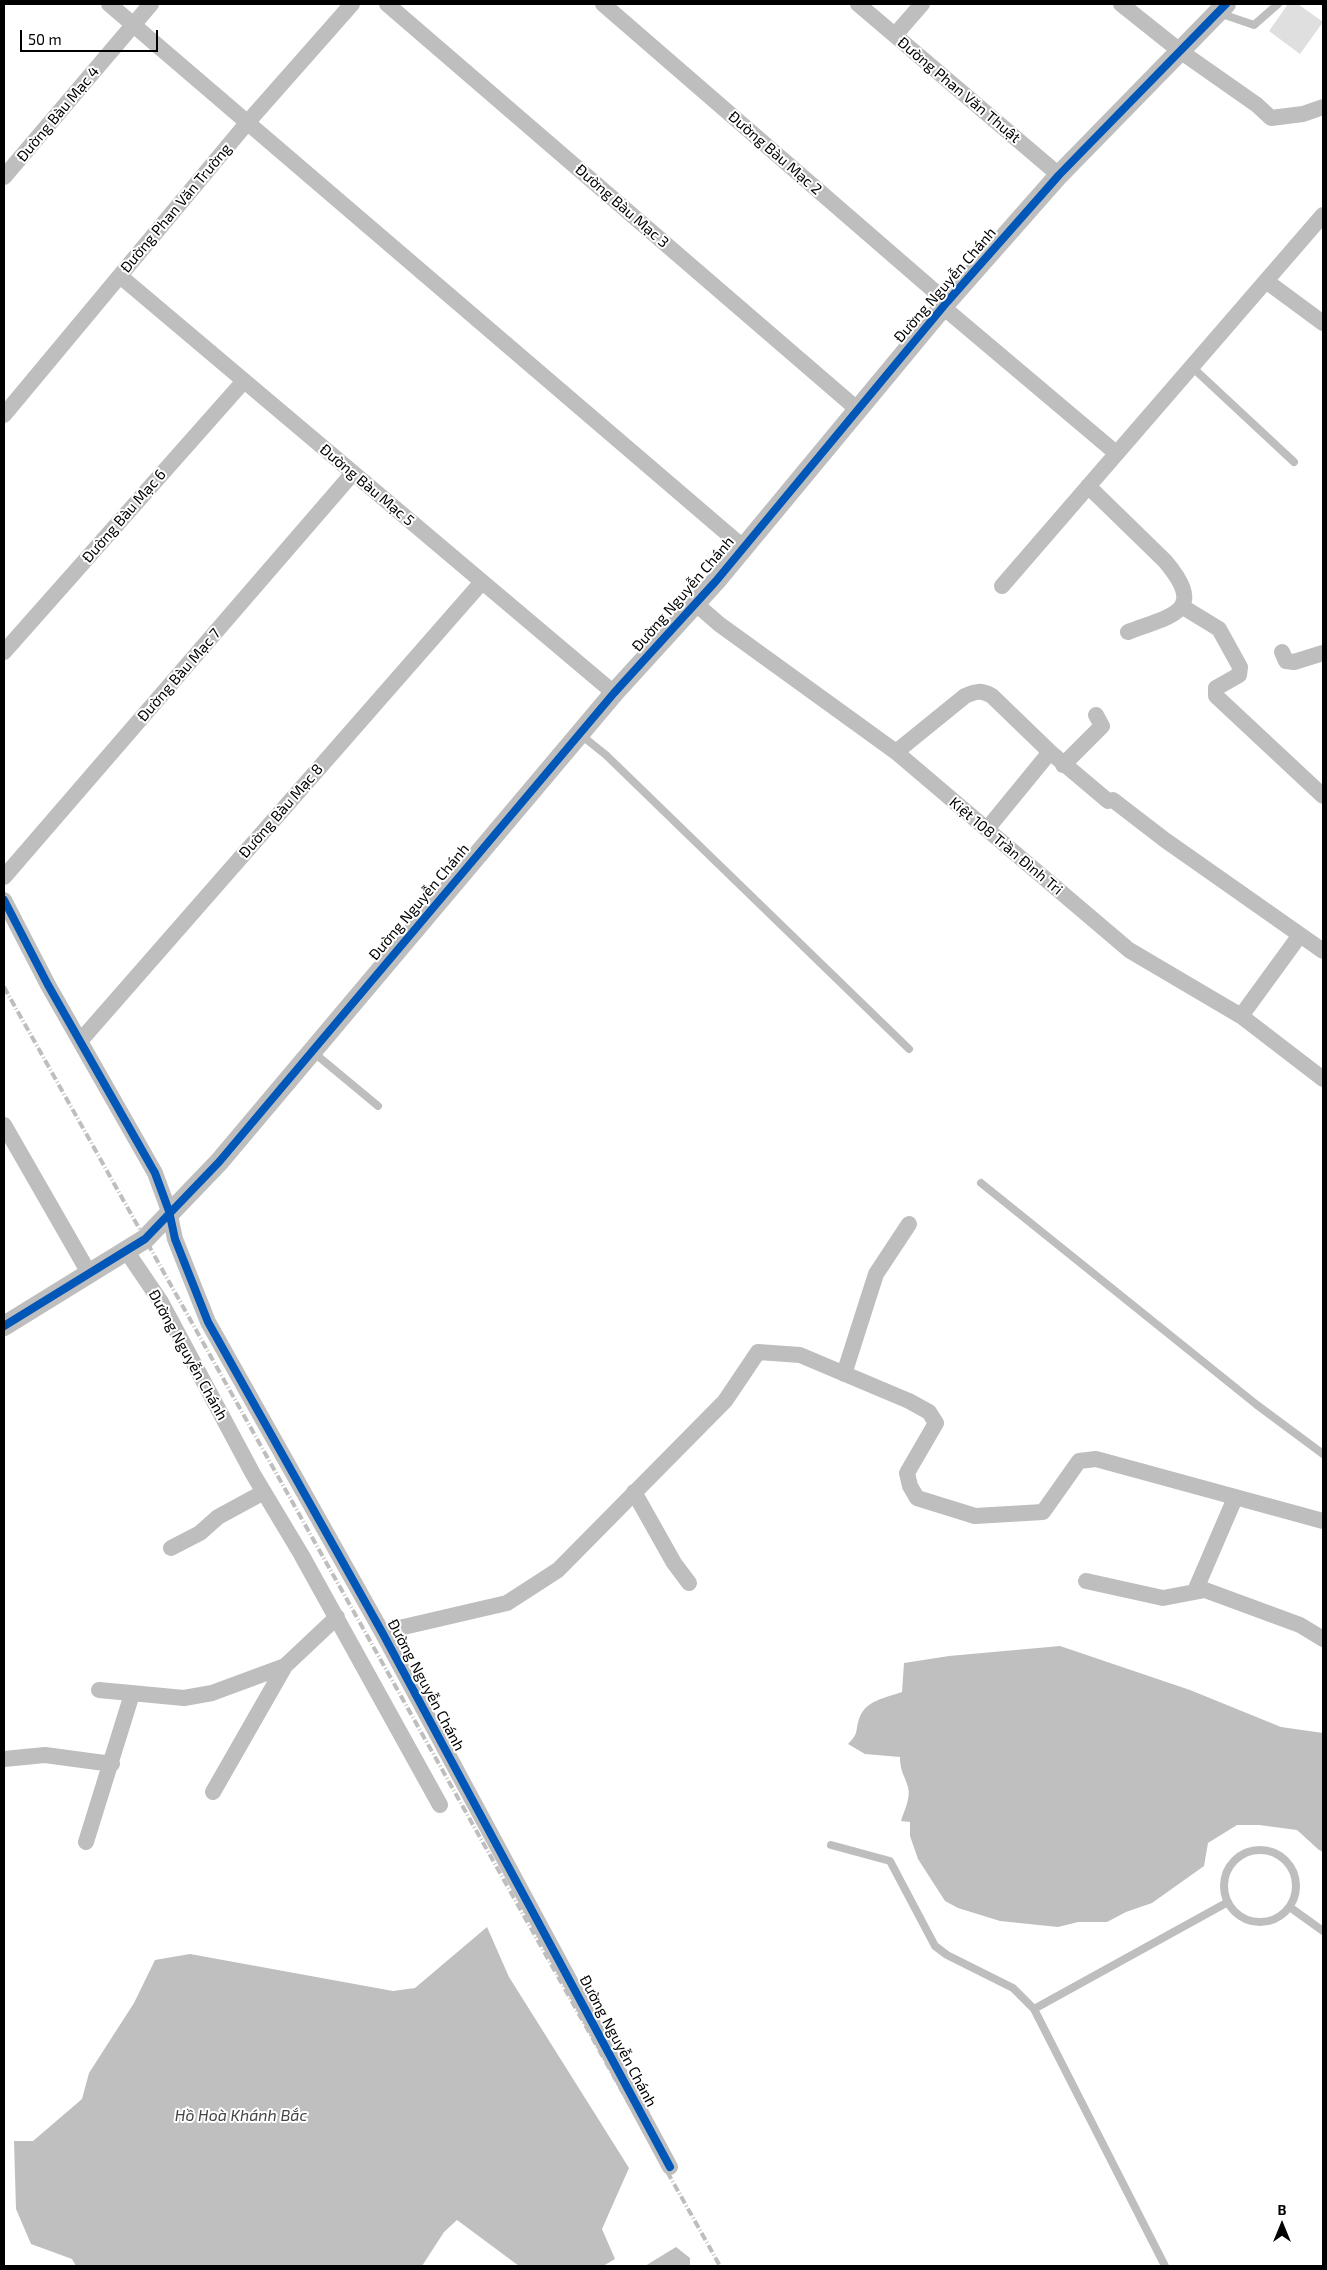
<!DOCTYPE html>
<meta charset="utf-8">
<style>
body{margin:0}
#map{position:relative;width:1327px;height:2270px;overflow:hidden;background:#fff;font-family:"Exo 2",sans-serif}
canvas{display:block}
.frame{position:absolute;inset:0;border:5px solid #000;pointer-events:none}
.north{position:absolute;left:1257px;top:2200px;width:50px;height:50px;-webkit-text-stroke:4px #fff;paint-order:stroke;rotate:0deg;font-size:14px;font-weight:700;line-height:20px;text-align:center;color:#000}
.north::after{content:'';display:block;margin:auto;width:18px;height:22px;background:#000;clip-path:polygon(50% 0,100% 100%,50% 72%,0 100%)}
.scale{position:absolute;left:20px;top:30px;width:138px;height:22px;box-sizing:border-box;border:2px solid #000;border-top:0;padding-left:6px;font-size:15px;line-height:18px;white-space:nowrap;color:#000;-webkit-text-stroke:4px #fff;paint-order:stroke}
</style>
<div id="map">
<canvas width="1327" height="2270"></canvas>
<div class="frame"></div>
<div class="north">B</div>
<div class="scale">50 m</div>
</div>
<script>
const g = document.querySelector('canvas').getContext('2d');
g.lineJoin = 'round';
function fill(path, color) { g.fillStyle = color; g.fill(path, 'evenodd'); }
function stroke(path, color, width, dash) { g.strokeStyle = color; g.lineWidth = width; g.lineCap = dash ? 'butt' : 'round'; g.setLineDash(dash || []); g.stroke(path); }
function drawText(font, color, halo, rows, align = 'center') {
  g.font = font + ' "Exo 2",sans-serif'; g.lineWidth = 4; g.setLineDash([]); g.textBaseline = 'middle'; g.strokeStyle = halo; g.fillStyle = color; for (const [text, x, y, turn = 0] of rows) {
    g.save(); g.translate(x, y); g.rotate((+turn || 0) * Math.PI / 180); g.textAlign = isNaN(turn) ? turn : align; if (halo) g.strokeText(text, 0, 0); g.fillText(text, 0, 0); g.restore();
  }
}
fill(new Path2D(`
 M1060 1646 1190 1690 1281 1727 1323 1733V1852L1319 1850 1297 1830 1259 1825H1237L1208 1843 1204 1866 1152 1903 1126 1912 1107 1922H1078L1058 1927 1000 1921 958 1908 945 1901 918 1859 910 1836V1822L901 1821C904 1811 911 1798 908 1787 904 1774 900 1771 900 1757L865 1754 848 1744C859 1733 855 1732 859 1719 865 1700 886 1698 902 1692L904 1663 949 1656Z
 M487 1927 509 1977 629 2168 602 2229 615 2259 603 2266H519L457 2220 444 2232 422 2266H76L72 2259 31 2244 16 2209 14 2141H33L82 2099 89 2073 134 2003 155 1960 190 1954 393 1991 415 1988Z
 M676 2247 690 2258V2266H645Z`), '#bfbfbf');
fill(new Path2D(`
 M1288 4H1298L1323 22 1300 54 1269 31Z`), '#dfdfdf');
stroke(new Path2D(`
 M1219 13 1254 25 1278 4
 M1192 367 1294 462
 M581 735 606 755 909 1049
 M313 1052 378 1106
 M981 1183 1257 1405 1323 1454
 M831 1845 890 1861 935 1946 947 1955 1013 1988 1034 2009
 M1224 1886a36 36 0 1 1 72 0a36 36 0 1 1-72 0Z
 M1291 1908 1323 1931
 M1165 2266 1034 2009 1228 1902`), '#bebebe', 8);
stroke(new Path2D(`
 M109 4 743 547
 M387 4 857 409
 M603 4 947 302
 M858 4 1059 175
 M1121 4 1180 51 1257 105 1271 118 1303 114 1323 107
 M895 35 922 4
 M4 177 151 4
 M120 276 614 693
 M1266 281 1323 323
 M943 307 1116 453
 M4 415 247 123 352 4
 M1088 486 1165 561C1208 612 1172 615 1128 632
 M1002 586 1323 215
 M696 604 719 624 896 752 1129 950 1241 1016 1323 1079
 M1183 607 1219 629 1240 667 1239 675 1216 688V696L1323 796
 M4 652 244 381
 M1282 652 1286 661 1294 662 1323 653
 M896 752 965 696C976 691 981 690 992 696L1050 752
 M1063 765 1102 726 1096 715
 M987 829 1050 752 1108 801 1113 800 1165 840 1323 951
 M4 877 353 473
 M4 900 48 985 155 1173 169 1211 175 1239 208 1322 382 1632 670 2167
 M1241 1016 1300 935
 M81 1040 482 582
 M4 1125 89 1273
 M127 1252 161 1302 253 1474 301 1554 440 1805
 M844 1374 876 1274 909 1224
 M634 1492 674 1563 689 1583
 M171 1548 200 1533 218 1517 264 1492
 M1086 1581 1163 1598 1205 1590 1300 1625 1323 1639
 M1195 1591 1235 1498
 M382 1632 507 1603 558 1570 725 1401 758 1352 800 1355 909 1401 929 1412 936 1423 907 1473 910 1486 917 1498 975 1516 1043 1512 1079 1461 1096 1459 1323 1521
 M99 1690 184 1698 212 1693 285 1666
 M4 1759 45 1755 112 1764
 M213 1792 285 1666 337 1617
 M86 1842 132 1694`), '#bebebe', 16);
stroke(new Path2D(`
 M4 1326 145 1239 219 1162 614 693 716 581 947 302 1059 175 1226 4`), '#bebebe', 20);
stroke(new Path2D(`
 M4 987 720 2266`), '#bebebe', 4, [8, 2.5, 1, 2.5]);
stroke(new Path2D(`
 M4 900 48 985 155 1173 169 1211 175 1239 208 1322 382 1632 670 2167
 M4 1326 145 1239 219 1162 614 693 716 581 947 302 1059 175 1226 4`), '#0057b8', 8);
drawText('15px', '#000', '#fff', [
 ["Đường Phan Văn Thuật",959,90,40],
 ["Đường Bàu Mạc 4",58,114,-50],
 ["Đường Bàu Mạc 2",775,153,41],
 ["Đường Bàu Mạc 3",622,206,41],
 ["Đường Phan Văn Trường",176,208,-50],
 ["Đường Nguyễn Chánh",945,285,-49],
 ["Đường Bàu Mạc 5",367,485,40],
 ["Đường Bàu Mạc 6",124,516,-49],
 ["Đường Nguyễn Chánh",683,594,-49],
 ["Đường Bàu Mạc 7",179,675,-49],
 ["Đường Bàu Mạc 8",281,811,-49],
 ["Kiệt 108 Trần Đình Tri",1006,846,40],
 ["Đường Nguyễn Chánh",419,902,-50],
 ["Đường Nguyễn Chánh",188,1355,61],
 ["Đường Nguyễn Chánh",426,1685,62],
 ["Đường Nguyễn Chánh",618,2041,62]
]);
drawText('italic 16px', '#444', '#fff', [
 ["Hồ Hoà Khánh Bắc",241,2116]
]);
</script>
